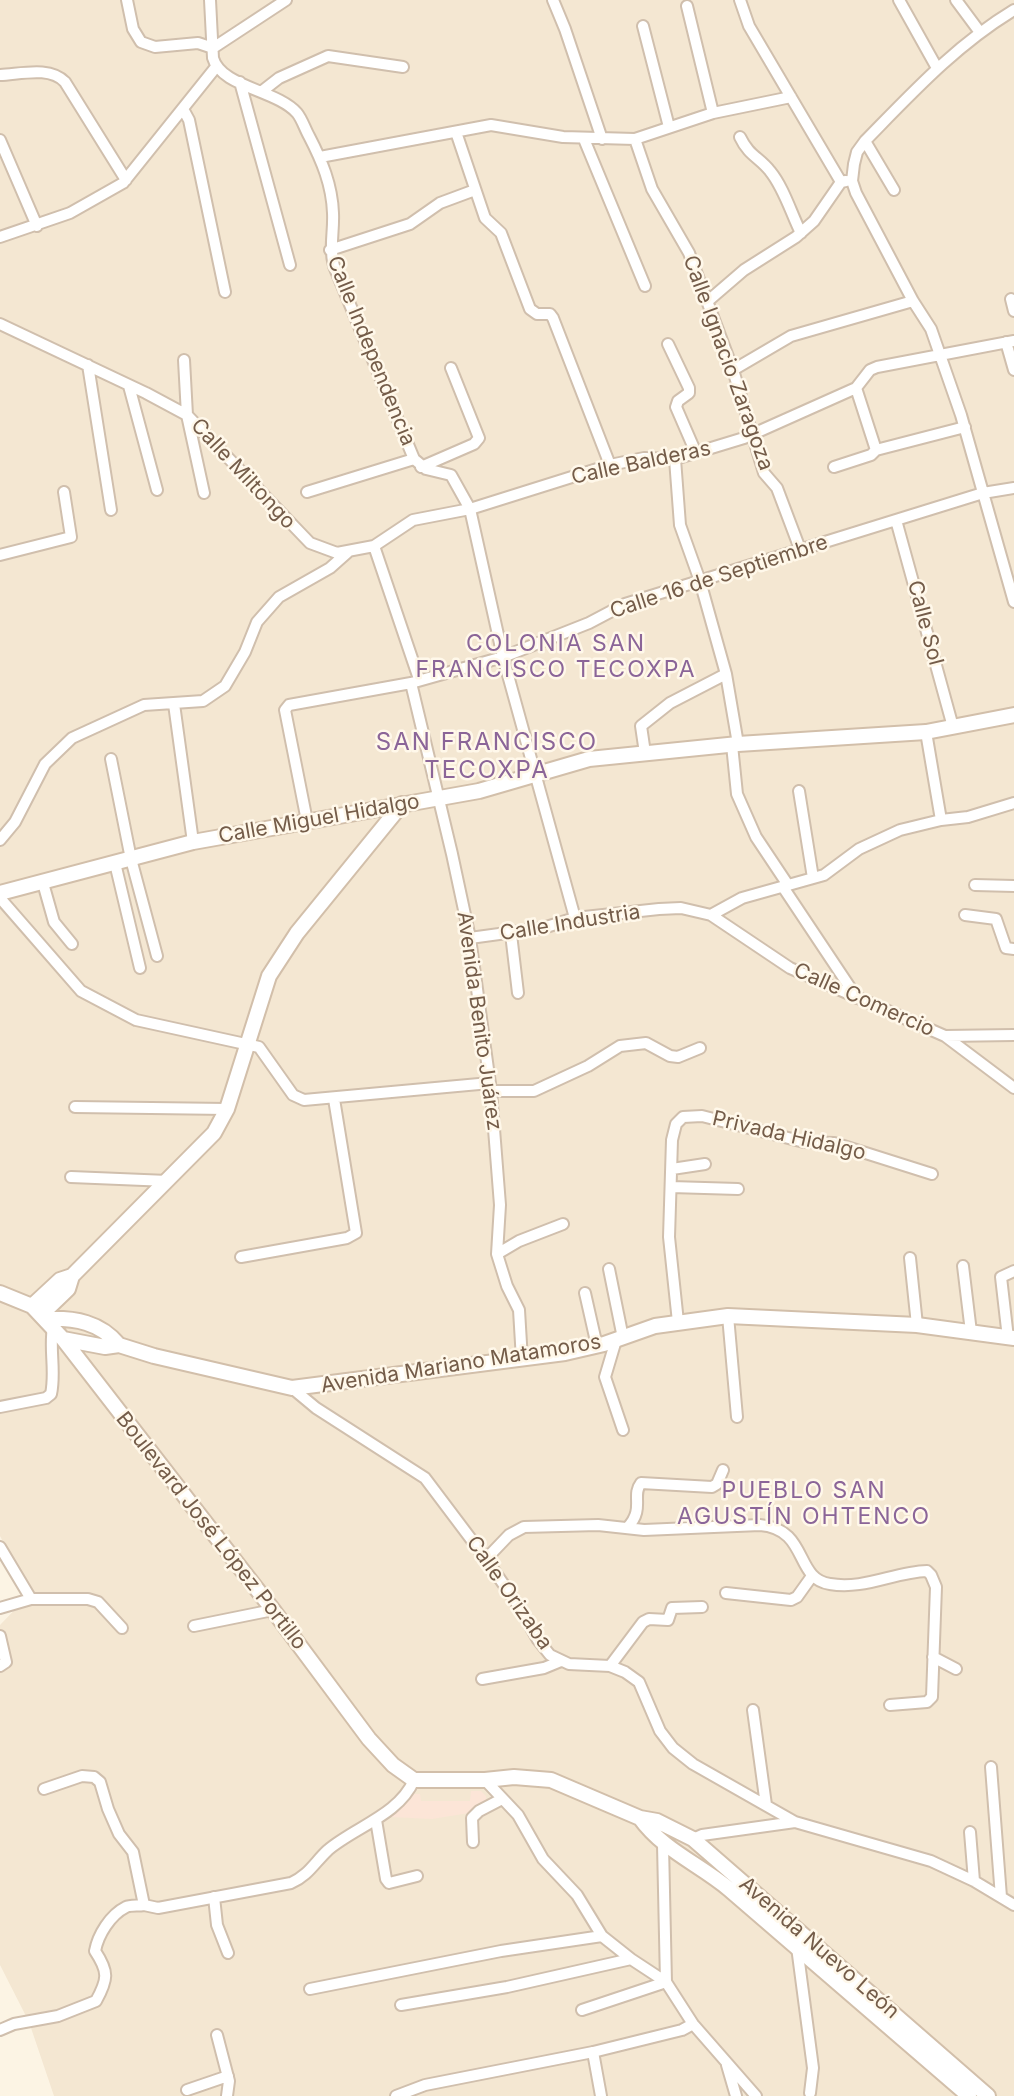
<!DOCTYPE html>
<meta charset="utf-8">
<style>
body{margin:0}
canvas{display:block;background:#fcf4e4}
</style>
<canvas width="1014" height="2096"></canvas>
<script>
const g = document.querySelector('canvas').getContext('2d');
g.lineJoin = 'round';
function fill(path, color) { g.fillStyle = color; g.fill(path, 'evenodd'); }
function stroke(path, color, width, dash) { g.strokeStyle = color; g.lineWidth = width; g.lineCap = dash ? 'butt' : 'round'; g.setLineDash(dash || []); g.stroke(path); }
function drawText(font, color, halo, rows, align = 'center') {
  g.font = font + ' Inter,sans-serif'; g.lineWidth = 5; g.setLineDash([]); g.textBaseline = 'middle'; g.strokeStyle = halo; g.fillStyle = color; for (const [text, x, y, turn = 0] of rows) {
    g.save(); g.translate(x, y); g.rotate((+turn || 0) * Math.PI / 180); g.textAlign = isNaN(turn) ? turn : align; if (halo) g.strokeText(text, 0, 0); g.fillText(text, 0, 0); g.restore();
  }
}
fill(new Path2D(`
 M0 0H1014V2096H54L29 2022 0 1965V1625L30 1594 0 1536Z`), '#f4e7d2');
fill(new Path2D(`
 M471 1791H481L486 1796V1805L469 1813 432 1819 390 1817 410 1794H420L421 1801H470Z`), '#fce5d7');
const street = new Path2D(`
 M127 0 133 29 141 42 155 47 198 43 213 48
 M210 0 213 58C221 87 277 90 297 113 302 119 305 129 309 136 322 161 332 185 333 213 334 232 329 248 334 266L414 459 426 469 451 475 470 509 503 657 575 918
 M553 0 565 29 602 139
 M740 0 749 26 841 182
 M899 0 937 68
 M956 0 979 31
 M687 6 713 113
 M1014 10C956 45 912 93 865 141L857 152 854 164 852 181 856 193 913 301 931 329 961 415 1014 602
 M643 26 669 127
 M213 48 286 0
 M0 75C21 74 50 66 65 82L126 180
 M240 82 290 265
 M261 92 279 78 328 56 403 67
 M183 109 189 120 225 292
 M456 132 485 218 501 233 530 309 537 314H550L553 318 610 465
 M740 137C749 156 759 157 770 171 784 188 791 213 801 233
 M584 139 645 286
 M635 139 652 189 689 253 733 370 764 473 777 488 800 549
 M0 140 37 226
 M865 141 894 190
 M320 157 491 125 563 137 635 139 713 113 791 97
 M0 237 70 213 123 183 216 67
 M330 250 410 224 440 203 475 190
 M1011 299 1014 311
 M708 301 744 270 796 237 814 221 841 182 846 181
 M0 324 146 393 187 415 310 543 337 553 374 546
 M1006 342 1014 370
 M668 344 689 388V393L678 401 676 407 696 453
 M184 360 187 415 204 493
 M88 365 111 510
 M733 370 791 336 913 301
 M129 386 157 490
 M876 450 965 427
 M675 459 680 525 700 581 726 674 738 744
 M421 467 474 444 479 438 451 368
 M834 467 871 455 876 450 856 388
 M307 492 414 459
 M896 520 953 727
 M374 546 413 520 470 509 610 465 644 458 675 459 744 438 856 388 870 370 877 367 1014 341
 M374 546 419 679
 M0 555 71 537 64 492
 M411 683 452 854 470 938 491 1091 500 1205 497 1254 507 1286 519 1310 522 1360
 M174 704 193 842
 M926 732 941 820
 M732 745 737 794 756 837 788 885
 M645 753 641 726 670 703 726 674
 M111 759 131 859 157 956
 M799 791 813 878
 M307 821 285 710 289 705 411 683 503 657 589 623 625 604 983 493 1014 488
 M0 840 15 822 45 764 72 738 144 705 203 701 225 686 245 652 257 622 279 597 330 568 348 552
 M115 863 140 968
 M43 883 54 922 72 944
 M975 885 1014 886
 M783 887 857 998
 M0 898 81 991 136 1020 259 1047 293 1095 304 1100 490 1083
 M711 915 742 898 824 875 859 849 900 830 941 820 968 817 1014 803
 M965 915 996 919 1006 948 1014 949
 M511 934 518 993
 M470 938 543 928 575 918 659 909 681 908 711 915 790 968 945 1036 1014 1088
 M945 1036 1014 1035
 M491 1091H534L588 1066 620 1046 646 1043 670 1056 678 1057 700 1048
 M75 1107 227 1109
 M672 1169 705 1164
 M71 1177 168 1181
 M671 1187 738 1189
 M497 1254 519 1241 563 1224
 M241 1257 347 1238 356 1233 334 1099
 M910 1258 917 1325
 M963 1266 971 1332
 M609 1269 623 1338
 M585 1293 597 1346
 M728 1316 737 1417
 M678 1322 669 1237 672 1140 676 1124 683 1117 702 1116 804 1142 834 1143 932 1174
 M1008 1338 1001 1277 1014 1271
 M616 1340 605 1377 623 1430
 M292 1388 316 1408 425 1478 486 1559 520 1608 538 1640 550 1655 569 1664 610 1666 625 1672 639 1682 660 1731 673 1748 693 1764 795 1822 931 1861 974 1881 1014 1905
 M0 1407 46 1398 51 1394C56 1371 49 1350 53 1327
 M628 1527C645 1508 631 1496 641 1483L712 1487 717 1484 723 1470
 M0 1547 31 1599
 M486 1559 509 1535 524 1527 598 1525 644 1530 760 1525C809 1529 794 1579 830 1584 864 1590 894 1572 927 1571L931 1575 936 1587 932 1697 927 1702 890 1705
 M726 1593 791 1600 797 1597 812 1576
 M0 1608 31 1599H88L98 1602 122 1628
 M194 1626 273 1610
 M0 1636 6 1662 0 1666
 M933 1657 956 1669
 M610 1666 643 1622 649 1619 668 1620 672 1608 702 1607
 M482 1679 544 1668 561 1661
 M753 1710 766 1805
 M991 1767 1001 1897
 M485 1780 518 1815 543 1859 577 1895 602 1936 631 1959 666 1982 693 2024 756 2096
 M376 1820 386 1879 389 1883 417 1876
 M970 1832 974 1881
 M693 1839 702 1835 795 1822
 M473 1842 472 1818 479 1811 502 1799
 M214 1897 217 1925 228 1953
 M144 1905 158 1908 291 1883C308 1876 315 1862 328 1850 355 1827 399 1815 414 1780
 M797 1947 813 2068 810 2093
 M310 1989 501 1951 602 1936
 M401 2005 507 1987 631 1959
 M582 2010 666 1982 663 1845
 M0 2030 14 2024 58 2016 96 2001C108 1979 109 1972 95 1951 98 1935 110 1915 126 1907 130 1905 138 1906 144 1905L133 1852 119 1834 108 1809 100 1782 94 1777 82 1776 44 1789
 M217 2035 229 2081 227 2096
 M593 2052 601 2096
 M727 2065 736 2096
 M187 2090 228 2076
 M396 2096 425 2085 593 2052 682 2030 693 2024`);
const secondary = new Path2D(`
 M0 893 193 842 479 791 589 759 738 744 926 732 1014 715
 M0 1293 32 1306 63 1339 273 1610 369 1739 393 1765 414 1780H485L514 1777 551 1780 640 1818 657 1821 693 1839 988 2096
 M32 1306 60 1280 72 1276 214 1133 227 1109 269 976 297 933 402 804
 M42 1314 68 1289 72 1276
 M47 1319C75 1318 100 1322 119 1345
 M63 1339 105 1347 119 1345 154 1356 292 1388 565 1353 604 1344 655 1326 728 1316 917 1325 1014 1338
 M640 1818C663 1850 699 1864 729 1889L969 2096`);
stroke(street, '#d0bfad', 14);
stroke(secondary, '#d2bfaa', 18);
stroke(street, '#fff', 10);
stroke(secondary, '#fff', 14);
drawText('21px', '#745c49', '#fff8ea', [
 ["Calle Independencia",371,351,68],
 ["Calle Ignacio Zaragoza",728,363,70],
 ["Calle Balderas",641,463,-12],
 ["Calle Miltongo",243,474,47],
 ["Calle 16 de Septiembre",719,577,-18],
 ["Calle Sol",925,623,75],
 ["Calle Miguel Hidalgo",319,819,-10],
 ["Calle Industria",570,923,-9],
 ["Calle Comercio",864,1000,24],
 ["Avenida Benito Juárez",479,1021,82],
 ["Privada Hidalgo",789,1136,13],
 ["Avenida Mariano Matamoros",461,1364,-9],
 ["Boulevard José López Portillo",211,1531,52],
 ["Calle Orizaba",509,1593,55],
 ["Avenida Nuevo León",819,1948,41]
]);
g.letterSpacing = '2px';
drawText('23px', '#8b6598', '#fff8ea', [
 ["COLONIA SAN",556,644],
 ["FRANCISCO TECOXPA",556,670],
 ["PUEBLO SAN",804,1491],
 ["AGUSTÍN OHTENCO",804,1517]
]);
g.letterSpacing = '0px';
g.letterSpacing = '2px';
drawText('24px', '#8b6598', '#fff8ea', [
 ["SAN FRANCISCO",487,743],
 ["TECOXPA",487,771]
]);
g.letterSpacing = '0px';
</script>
